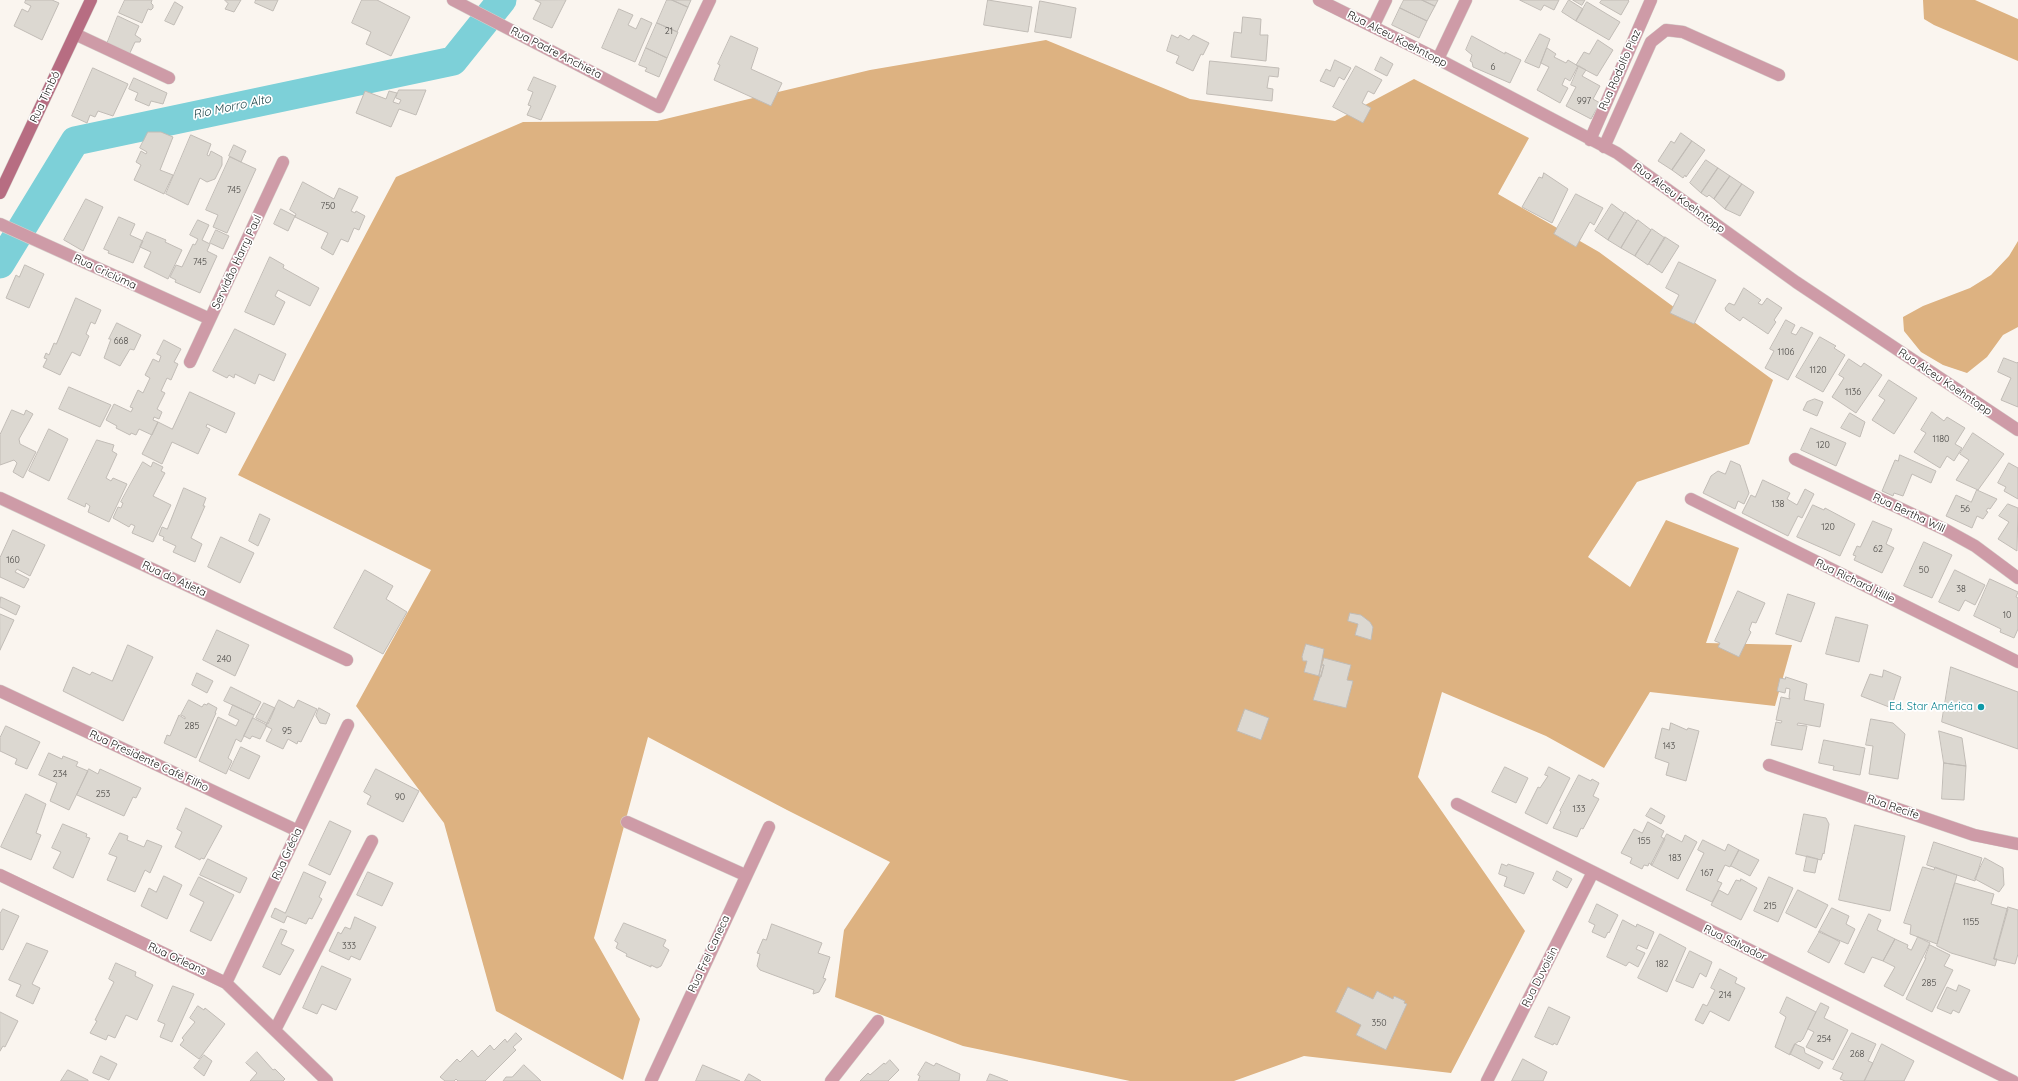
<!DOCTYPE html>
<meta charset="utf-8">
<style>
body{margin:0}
canvas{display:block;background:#faf5ef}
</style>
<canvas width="2018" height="1081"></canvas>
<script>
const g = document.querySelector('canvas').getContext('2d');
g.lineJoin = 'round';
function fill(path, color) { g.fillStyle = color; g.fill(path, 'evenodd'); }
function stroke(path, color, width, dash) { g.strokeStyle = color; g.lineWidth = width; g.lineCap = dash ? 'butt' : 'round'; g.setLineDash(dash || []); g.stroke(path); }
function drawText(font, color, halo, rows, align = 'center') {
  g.font = font + ' Quicksand,sans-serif'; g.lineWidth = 3.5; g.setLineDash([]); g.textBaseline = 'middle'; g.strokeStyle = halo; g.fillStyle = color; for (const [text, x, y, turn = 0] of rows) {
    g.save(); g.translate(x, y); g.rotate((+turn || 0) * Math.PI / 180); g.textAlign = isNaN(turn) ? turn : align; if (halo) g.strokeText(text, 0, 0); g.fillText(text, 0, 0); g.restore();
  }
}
fill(new Path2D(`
 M1923 0H1975L2018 19V61L1934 25 1924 19Z
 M1046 40 1190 99 1335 121 1414 79 1529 138 1498 194 1599 252 1773 380 1749 444 1637 482 1588 557 1630 587 1666 520 1739 548 1706 643 1792 645 1775 706 1650 692 1604 768 1546 736 1442 692 1418 777 1525 931 1451 1073 1304 1056 1234 1081H1130L963 1046 835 997 844 930 890 862 787 810 648 737 594 938 640 1019 623 1080 496 1011 444 823 356 706 431 570 238 475 396 177 523 122 657 121 870 70Z
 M2018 241V327L2003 335 1987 357 1967 373 1943 365 1921 352 1904 331 1903 317 1923 306 1970 288 1991 275 2009 256Z`), '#ddb281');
stroke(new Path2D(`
 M0 264 75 141 453 61 502 0`), '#7dd0d8', 29);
const building = new Path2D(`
 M26 0H52L59 3 42 40 14 26 22 9 28 12 31 6 25 3Z
 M125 0H152L151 3 153 5V8L151 10 148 9 142 23 119 13Z
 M225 0H241L234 12 225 9 228 4Z
 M256 0H278L273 11 255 3Z
 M362 0H377L410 17 391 56 366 44 371 32 352 23Z
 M566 0 552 28 533 19 541 3 535 0Z
 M667 0H672L688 7 677 32 657 23Z
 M672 0H691L688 7Z
 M988 0 1032 7 1028 32 984 25Z
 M1404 0H1422L1435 6 1427 21 1400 8Z
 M1422 0H1438L1435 6Z
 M1520 0H1559L1554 10 1544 5 1541 10Z
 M1569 0 1583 9 1576 21 1562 12Z
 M1573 0H1585L1582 5Z
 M1602 0H1628L1629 1 1621 15 1600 3Z
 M1040 1 1076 8 1071 38 1035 32Z
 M175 2 183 7 174 25 165 21Z
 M1587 2 1620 22 1609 40 1576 21Z
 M1400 8 1427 21 1419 38 1392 25Z
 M619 9 633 15 628 25 636 29 641 18 652 23 635 62 602 48Z
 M118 16 139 26 135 35 141 39 140 42H135L129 55 107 44Z
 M1243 17 1261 19 1260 35H1268L1266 61 1231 57 1234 32 1241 33Z
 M657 23 678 32 667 58 646 48Z
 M1540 34 1550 39 1539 68 1525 62Z
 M1172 35 1178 38 1180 35 1189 40 1193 35 1209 43 1203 55 1201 54 1193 71 1176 63 1179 56 1167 51Z
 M731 36 758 48 751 69 782 83 771 106 714 80 720 65 718 64Z
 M1472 36 1505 54V52L1521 60 1510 83 1473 67 1472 62 1470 61 1472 55 1466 50Z
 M1598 40 1613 50 1597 76 1576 65 1584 52 1589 54Z
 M646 48 667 58 659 77 645 71 647 68 639 65Z
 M1547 48 1556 54 1554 57 1566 63 1568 60 1578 66 1570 81 1565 78 1562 85 1568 88 1560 103 1537 90 1549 67 1541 63Z
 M1381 57 1393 64 1387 76 1375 70Z
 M1335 60 1351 68 1344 80 1339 77 1334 87 1320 81 1326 69 1330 71Z
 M1210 61 1279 68 1278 77 1269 76 1267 88 1273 89 1272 101 1207 94Z
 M1356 66 1382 80 1374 94 1368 91 1362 103 1371 108 1363 123 1333 107Z
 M1579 66 1586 70 1582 76 1600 86 1593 99 1600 103 1591 119 1566 106 1576 87 1571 85Z
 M93 68 128 84 113 116 98 111 95 117 90 115 87 123 72 116Z
 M534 77 556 86 541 120 527 115 531 106 528 105 533 92 528 90Z
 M134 78 167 93 163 104 151 101 149 106 135 100 138 93 129 89Z
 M399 90H426L416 115 399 109 391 127 356 113 365 91 386 99 389 91 397 93 393 102 399 104 401 100 396 98Z
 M148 132H161L173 137 160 170 173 175 164 194 134 180 141 165 136 162 141 151 146 154 147 152 140 148Z
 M1681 133 1692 141 1672 170 1658 161 1671 141 1674 143Z
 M191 135 211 144 207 155 209 156 211 151 222 157V165L215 179 207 182 200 178 188 205 166 194Z
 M1692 141 1705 150 1686 177 1685 175 1683 178 1672 170Z
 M234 145 246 151 241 162 229 156Z
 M230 157 256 169 227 233 213 227 218 215 206 210Z
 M1706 160 1718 168 1701 193 1690 183Z
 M1718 168 1730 176 1714 199 1709 195 1707 197 1701 193Z
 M1544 173 1568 189 1552 223 1522 207 1539 177 1542 178Z
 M1730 176 1742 184 1725 209 1714 199Z
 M303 182 334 199 339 188 358 197 351 211 355 213 356 211 365 216 359 230 354 228 348 242 341 239 333 255 321 248 328 233 295 217 296 214 290 210Z
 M1742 184 1754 192 1740 216 1725 209Z
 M1576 194 1603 208 1594 225 1590 222 1576 247 1554 234Z
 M86 199 103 207 83 251 64 240Z
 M1612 204 1624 213 1608 240 1595 231Z
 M281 209 295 216 288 231 274 224Z
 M1625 212 1637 221 1621 248 1608 240Z
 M119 217 135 224 130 235 143 241 133 263 108 253 109 251 104 249Z
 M198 220 209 225 202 240 210 244 207 251 217 256 200 293 175 282 176 280 170 277 176 265 182 267 193 244 195 245 198 239 190 235Z
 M1638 220 1651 230 1635 256 1621 248Z
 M1652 229 1665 238 1648 265 1635 256Z
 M216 230 229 236 223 249 210 243Z
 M147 232 166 240 165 242 182 250 168 279 144 267 151 252 140 247Z
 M1665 237 1679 246 1662 273 1649 264Z
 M270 257 284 265 283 268 319 288 310 306 278 290 275 296 285 302 274 325 245 312Z
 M1679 262 1716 280 1694 324 1670 313 1679 295 1666 288Z
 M25 265 44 274 29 308 6 298 16 275 19 277Z
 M1744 288 1761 300 1758 303 1762 305 1767 298 1782 308 1774 320 1776 322 1768 334 1743 317 1740 321 1726 311 1725 308 1729 303 1734 305Z
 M76 298 101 310 95 324 91 322 86 334 89 336 80 356 72 352 60 375 43 367 47 359 44 358 46 353 49 355 54 343 56 344Z
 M1786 320 1795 325 1791 333 1796 335 1801 327 1813 333 1788 380 1765 368 1774 351 1770 349Z
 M117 323 141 335 134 350 130 349 120 366 104 358 111 339H109Z
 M235 329 286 354 274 381 259 374 255 384 235 374 234 378 229 375 227 378 213 371Z
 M1820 337 1836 346 1834 348 1845 355 1823 392 1796 377Z
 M164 340 181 349 174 362 178 364 171 380 167 378 161 391 165 393 157 409 162 412 159 419 154 417 153 420 158 422 152 435 139 429 136 435 131 433 130 435 116 428 117 426 106 420 114 404 131 412 133 408 130 407 138 390 143 393 150 378 145 375 153 359 159 362 161 356 157 354Z
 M2004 358 2017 363 2018 362V407L2001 400 2011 378 1998 372Z
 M1849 359 1861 367 1864 363 1882 375 1856 413 1832 397 1844 378 1839 375Z
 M1889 380 1917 398 1894 434 1872 420 1885 400 1879 396Z
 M69 387 111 405 100 427 59 409Z
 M190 392 235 413 226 433 207 424 206 427 210 429 198 454 172 442 162 464 142 454 158 422 172 429Z
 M1815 399 1823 402 1817 416 1803 410 1807 402Z
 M12 410 24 415 26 410 33 414 19 439 20 444 36 452 23 478 13 472 17 463 14 460 0 465V435Z
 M1932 412 1944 421 1947 417 1965 428 1955 444 1962 448 1954 461 1947 456 1940 468 1914 452 1926 433 1921 430Z
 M1850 413 1865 422 1860 437 1841 428Z
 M1811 428 1846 443 1836 466 1801 450Z
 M49 429 68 439 49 481 29 471Z
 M1973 433 2004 454 1978 490 1956 480 1969 460 1960 454Z
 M97 440 114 445 112 451 117 454 106 478 111 481 113 478 127 484 109 522 88 512 90 506 86 503 85 507 68 499Z
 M1900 455 1936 471 1931 483 1912 474 1903 496 1894 493 1893 496 1882 491 1895 460 1898 461Z
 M1731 461 1740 465 1749 493 1744 504 1738 501 1735 509 1703 493 1711 476 1718 471 1725 474Z
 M143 462 151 467 153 462 163 467 161 471 165 473 153 496 171 505 153 542 132 533 135 526 131 524 129 527 113 518 118 507 121 508 123 503 121 502Z
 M2009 463 2018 468V499L2004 491 2006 487 1998 483Z
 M1763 480 1790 493 1787 499 1797 505 1805 489 1814 494 1802 518 1798 516 1788 536 1742 513 1751 495 1755 497Z
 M184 488 206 498 203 506H205L191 538 202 544 195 562 173 552 176 546 163 540 164 537 159 535 162 527 167 529Z
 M1977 490 1997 499 1990 509 1988 508 1986 511 1988 512 1983 519 1977 516 1972 528 1946 516 1956 495 1971 502Z
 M2008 504 2018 508 2017 551 1998 539 2009 522 1999 516Z
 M1813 505 1824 510 1825 508 1855 524 1840 556 1797 537Z
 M260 514 270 519 258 546 249 541Z
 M1873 521 1892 529 1886 544 1894 548 1882 573 1854 560 1856 556 1853 555 1857 546 1860 547Z
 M13 530 45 545 30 576 17 569 15 572 29 579 24 588 0 577V558Z
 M221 537 254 553 240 583 208 567Z
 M1924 542 1952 555 1932 598 1904 586Z
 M365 570 393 586 386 599 407 612 383 654 334 628Z
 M1955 570 1985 585 1975 605 1965 600 1959 611 1939 602Z
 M1990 579 2018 592 2016 597 2018 598V629L2014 638 2000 632 2001 629 1974 616Z
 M1738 591 1765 603 1756 623 1752 622 1749 630 1751 632 1739 657 1718 647 1720 643 1715 641Z
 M1788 594 1815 603 1801 642 1776 634Z
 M1 597 20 606 16 615 0 607Z
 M1350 613 1361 615 1370 622 1373 627 1371 640 1355 635 1358 624 1348 621Z
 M0 614 14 620 0 650Z
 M1836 617 1868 625 1859 662 1826 654Z
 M217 630 249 645 235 676 203 660Z
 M1306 644 1324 649 1319 676 1304 672 1307 661H1303L1302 657Z
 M128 645 153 657 123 721 63 691 73 667 90 675 92 672 112 681Z
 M1324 658 1351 665 1347 680 1353 681 1346 708 1313 700 1324 665H1322Z
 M1322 665H1324L1321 677 1319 676Z
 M1951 667 2018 692V749L1942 722Z
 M1884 670 1901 677 1893 702 1889 707 1861 696 1870 674 1882 677Z
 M197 673 213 681 207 693 192 685Z
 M1786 677 1807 684 1804 700 1824 704 1820 727 1798 723 1797 725 1807 726 1802 750 1771 745 1776 722 1781 723 1782 721 1776 720 1781 697 1790 699 1789 697 1790 689 1786 688 1785 693 1777 691 1780 678 1785 679Z
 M231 687 261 702 254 715 224 701Z
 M189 700 202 707 204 704 207 705 208 703 217 708 215 713H216L196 758 164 743 167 735 170 736 179 715 185 719V717L181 715Z
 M279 700 294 708 298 700 317 709 301 742 298 741 297 744 288 739 283 749 266 741 272 729 266 726Z
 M264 703 275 708 268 724 256 718Z
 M233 705 254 715 241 742 236 739 228 758 232 761 226 774 199 761 218 717 236 726 239 720 229 715Z
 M319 708 330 714 326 724 320 723 316 716Z
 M1245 709 1269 718 1261 740 1237 731Z
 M253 718 267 725 260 739 252 736 250 739 244 736Z
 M1871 719 1893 723 1905 734 1898 779 1869 774 1873 746 1866 745Z
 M1671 723 1687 730 1688 728 1699 731 1686 781 1666 775 1669 763 1655 758 1662 728 1669 730Z
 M6 726 40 742 27 769 15 764 17 759 0 751V738Z
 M1939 731 1962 738 1966 766 1944 763Z
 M1824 740 1865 748 1860 775 1833 770 1834 766 1819 763Z
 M241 747 260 756 249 779 230 770Z
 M49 753 62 759 63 756 78 762 76 766 88 771 69 810 50 801 57 783 39 775Z
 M1944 763 1966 766 1964 800 1942 799Z
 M1505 767 1528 778 1516 803 1492 792Z
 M1549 767 1570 778 1547 824 1525 813 1538 787 1540 788 1548 776 1545 775Z
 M89 769 98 774 100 769 141 788 136 798 133 797 124 816 77 795Z
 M376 769 419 791 403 822 367 804 371 796 364 792Z
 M1579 775 1591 781 1592 779 1599 783 1593 796 1599 799 1583 829 1581 828 1577 837 1553 828 1561 812 1560 811Z
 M26 794 46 804 36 833 41 835 31 860 1 847Z
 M186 808 222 826 204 859 201 858 200 860 175 847 182 832 177 829Z
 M1651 808 1665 816 1661 824 1646 816Z
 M1804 814 1826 818 1829 824 1824 854 1823 853 1821 860 1796 854Z
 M330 821 351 831 330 875 309 865Z
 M1648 822 1664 831 1661 837 1665 839 1652 865 1649 863 1648 866 1644 865 1642 869 1630 863 1632 858 1621 853 1634 829 1642 833Z
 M63 824 87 834 86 837 90 838 73 878 53 868 61 852 52 848Z
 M1855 825 1905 836 1890 911 1839 900Z
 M120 833 128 836 127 840 144 847 147 840 162 846 150 873 145 870 135 892 107 880 117 857 109 854Z
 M1667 834 1682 842 1685 835 1697 842 1678 879 1651 865Z
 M1703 840 1725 851 1728 844 1739 850 1730 867 1725 865 1717 881 1722 883 1712 902 1686 890 1704 853 1698 850Z
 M1934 842 1982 858 1975 881 1927 865Z
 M1739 850 1759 860 1750 876 1731 866Z
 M1807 856 1818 859 1815 873 1804 871Z
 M1985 858 2003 868 2004 885 1999 892 1975 879Z
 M208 859 247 878 240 893 200 875Z
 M1502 864 1507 866 1508 864 1534 873 1524 894 1504 886 1507 877 1499 874Z
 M1923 867 1934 870 1935 867 1957 875 1937 944 1910 934 1911 925 1904 923Z
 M1557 871 1572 879 1567 888 1553 880Z
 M304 872 326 882 319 897 322 899 312 919 309 918 306 924 287 916 284 923 271 917 275 908 285 913Z
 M368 872 393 883 382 906 357 895Z
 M164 876 182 885 167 919 141 906 149 888 156 892Z
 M199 877 234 895 211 941 190 931 204 902 190 895Z
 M1769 877 1793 888 1778 922 1754 911Z
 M1741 879 1757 888 1741 920 1711 905 1719 890 1728 895 1736 880 1740 881Z
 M1955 883 1994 894 1991 904 2008 909 1994 959H1997L1995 966 1951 953 1937 946Z
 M1798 890 1828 905 1816 928 1786 913Z
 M1597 904 1618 915 1609 933 1608 932 1605 938 1592 932 1595 925 1589 922Z
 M2008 907 2018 910V954L2015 964 1994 959Z
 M1832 908 1849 916 1846 924 1855 929 1848 944 1819 932Z
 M3 909 19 916 3 950 0 949V914Z
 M1869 914 1881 920 1877 930 1895 939 1883 961 1872 957 1864 973 1845 964Z
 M355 917 376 927 360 960 351 956 349 960 329 951 338 932 341 934 345 927 350 929Z
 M1623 920 1636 927 1637 924 1654 932 1647 949 1638 945 1636 949 1645 953 1638 967 1629 962 1626 966 1607 957Z
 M624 923 666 940 663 946 669 950 661 966 657 968 651 965V967L626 956 627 954 616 948 618 943 615 941Z
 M772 924 822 943 818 953 830 957 823 978 826 979 819 992 813 994 814 990 760 970 757 966 760 954 757 953 763 939 766 940Z
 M281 929 287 931 281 944 294 950 280 975 263 967Z
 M1820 931 1840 942 1829 963 1808 952Z
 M1660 934 1686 948 1667 992 1638 978Z
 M1918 937 1930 943 1903 996 1884 986 1895 967 1883 961 1895 939 1908 945 1907 948 1911 950Z
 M27 943 48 951 32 984 40 988 33 1004 16 996 21 985 9 980Z
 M1930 945 1950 955 1944 966 1953 970 1932 1012 1906 999 1926 958H1925Z
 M1690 951 1712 962 1706 977 1700 973 1693 988 1676 981Z
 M116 963 136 972 135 976 153 985 137 1020 126 1015 115 1038 108 1035 106 1040 90 1033 97 1021 95 1020 114 982 109 979Z
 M322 966 351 979 336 1010 322 1004 317 1014 303 1008Z
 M1720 969 1737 978 1735 983 1745 988 1729 1021 1710 1011 1703 1024 1695 1020 1703 1004 1707 1006 1715 990 1711 988Z
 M1959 985 1970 990 1959 1013 1953 1010 1951 1014 1937 1008 1947 987 1956 991Z
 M173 986 194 994 172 1042 160 1037 165 1024 158 1021Z
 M1348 987 1373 999 1377 991 1393 999 1394 996 1405 1001 1404 1003 1407 1004 1386 1050 1356 1035 1361 1025 1336 1012Z
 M1787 997 1816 1012 1803 1039 1800 1042 1799 1041 1795 1044 1790 1055 1775 1047 1786 1017 1780 1013Z
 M1821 1003 1829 1007 1824 1018 1848 1030 1833 1060 1806 1047 1814 1032 1808 1029Z
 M198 1006 204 1010 205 1008 225 1024 199 1059 180 1045 184 1040 182 1038 195 1022 190 1018Z
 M1549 1007 1570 1017 1557 1045 1554 1043 1553 1045 1535 1037Z
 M0 1012 18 1021 5 1047 3 1046 0 1051Z
 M516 1033 522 1039 513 1047 516 1050 485 1081H458L456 1079 454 1081H445L440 1077 457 1059 460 1062 472 1050 478 1057 490 1045 494 1050 505 1039 507 1042Z
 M1852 1033 1876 1044 1868 1061 1873 1063 1864 1081H1845L1840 1079 1843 1073 1833 1069Z
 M1795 1044 1804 1048 1805 1053 1823 1062 1819 1069 1790 1054Z
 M1882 1044 1914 1061 1904 1081H1865Z
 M257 1052 273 1070 275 1069 285 1079 283 1081H250L257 1073 246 1063Z
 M204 1055 212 1061 204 1076 194 1068Z
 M101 1056 117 1064 109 1080 93 1073Z
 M1523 1059 1547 1072 1543 1081H1512Z
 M890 1060 899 1070 888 1081H860L868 1073 870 1075 884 1063 885 1064Z
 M926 1062 934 1066 936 1063 960 1074 959 1081H918L920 1076 918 1075Z
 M524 1065 541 1081H503L506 1077H512Z
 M703 1065 740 1081H696Z
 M68 1070 88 1080V1081H61Z
 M749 1074 761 1081H745Z
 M990 1074 998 1077 1008 1081H987Z`);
fill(building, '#dcd8d1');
stroke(building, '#c1bcb6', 1);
const minor = new Path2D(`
 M453 0 659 107 710 0
 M1319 0 1438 59 1617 153 1796 282 2018 430
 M1373 27 1386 0
 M75 34 169 78
 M1438 59 1466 0
 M1590 140 1651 0
 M1604 147 1651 42 1666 30 1683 32 1779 75
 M0 224 210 319
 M190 362 283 162
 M1795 459 1946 530 1975 546 2018 578
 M0 498 347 660
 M1691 499 2018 662
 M0 691 298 831
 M1769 765 1974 835 2018 844
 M1457 804 2013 1081
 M627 822 745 875
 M0 875 226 983 327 1081
 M226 983 348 725
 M275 1030 372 841
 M651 1081 769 827
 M831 1081 878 1021
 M1487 1081 1593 872`);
const secondary = new Path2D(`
 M0 193 91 0`);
stroke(minor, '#d6d1cc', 13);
stroke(secondary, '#d6d1cc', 13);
stroke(minor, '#ce9ba7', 12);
stroke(secondary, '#b76d82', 12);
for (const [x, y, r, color] of [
 [1981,707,4,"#0f9aa8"]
]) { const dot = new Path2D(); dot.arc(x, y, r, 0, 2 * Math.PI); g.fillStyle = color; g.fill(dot); stroke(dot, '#fff', 1.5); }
drawText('9px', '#484643', null, [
 ["21",669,31],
 ["6",1493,67],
 ["997",1584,101],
 ["745",234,190],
 ["750",328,206],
 ["745",200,262],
 ["668",121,341],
 ["1106",1786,352],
 ["1120",1818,370],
 ["1136",1853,392],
 ["1180",1941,439],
 ["120",1823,445],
 ["138",1778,504],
 ["56",1965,509],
 ["120",1828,527],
 ["62",1878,549],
 ["160",13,560],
 ["50",1924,570],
 ["38",1961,589],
 ["10",2007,615],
 ["240",224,659],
 ["285",192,726],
 ["95",287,731],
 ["143",1669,746],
 ["234",60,774],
 ["253",103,794],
 ["90",400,797],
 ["133",1579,809],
 ["155",1644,841],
 ["183",1675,858],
 ["167",1707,873],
 ["215",1770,906],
 ["1155",1971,922],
 ["333",349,946],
 ["182",1662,964],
 ["285",1929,983],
 ["214",1725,995],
 ["350",1379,1023],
 ["254",1824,1039],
 ["268",1857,1054]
]);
drawText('11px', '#171614', '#fff', [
 ["Rua Alceu Koehntopp",1397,39,27],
 ["Rua Padre Anchieta",556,53,27],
 ["Rua Rodolfo Piaz",1620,70,-66],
 ["Rua Timbó",45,97,-65],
 ["Rua Alceu Koehntopp",1679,198,36],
 ["Servidão Harry Paul",237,262,-65],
 ["Rua Criciúma",105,272,25],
 ["Rua Alceu Koehntopp",1945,382,34],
 ["Rua Bertha Will",1909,513,25],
 ["Rua do Atleta",174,579,25],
 ["Rua Richard Hille",1855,581,26],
 ["Rua Presidente Café Filho",149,761,25],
 ["Rua Recife",1893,807,19],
 ["Rua Grécia",287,854,-65],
 ["Rua Salvador",1735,943,26],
 ["Rua Frei Caneca",709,954,-65],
 ["Rua Orleans",177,959,25],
 ["Rua Duvoisin",1540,977,-63]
]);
drawText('11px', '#0d838f', '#fff', [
 ["Ed. Star América",1973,707]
], 'right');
drawText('italic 12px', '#1d4448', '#fff', [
 ["Rio Morro Alto",232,107,-12]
]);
</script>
